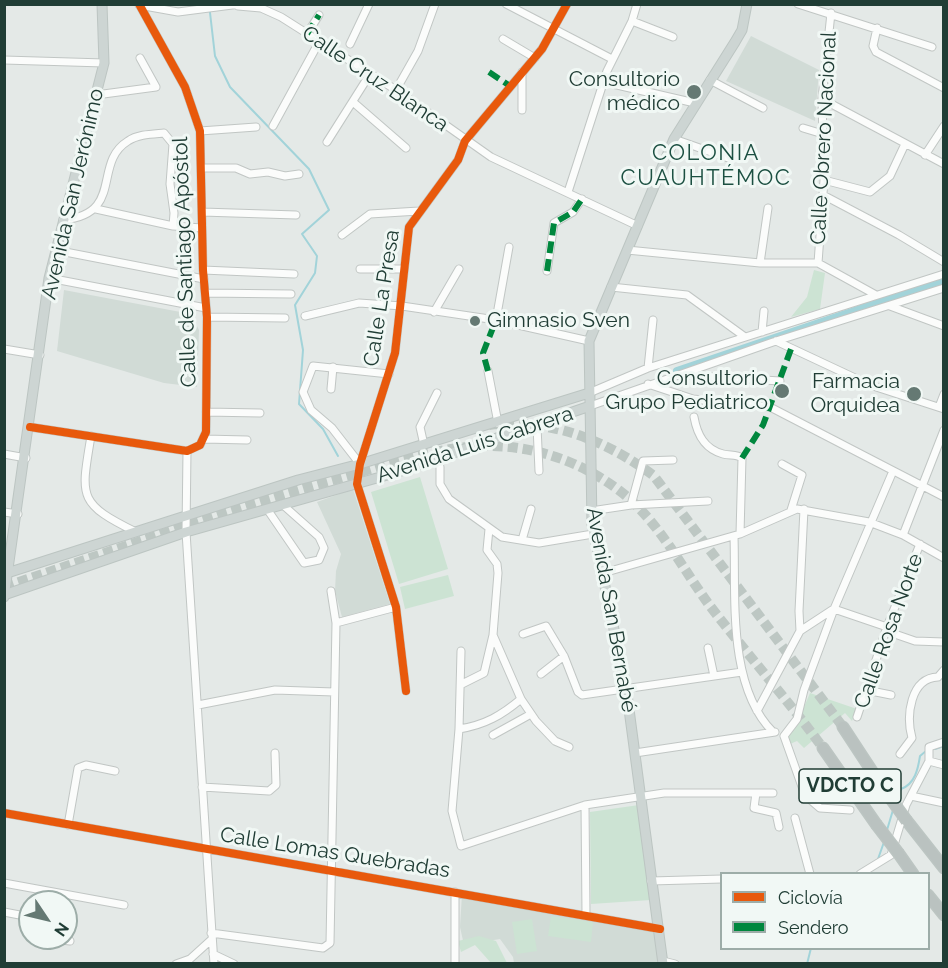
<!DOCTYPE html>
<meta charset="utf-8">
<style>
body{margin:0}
#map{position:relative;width:948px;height:968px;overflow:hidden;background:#e4e9e7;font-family:Raleway,sans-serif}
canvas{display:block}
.frame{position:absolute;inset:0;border:6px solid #203d35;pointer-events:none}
.legend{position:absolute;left:720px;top:872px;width:210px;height:78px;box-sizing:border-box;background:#f1f8f5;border:2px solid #9dada8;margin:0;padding:8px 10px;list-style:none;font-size:18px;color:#203d35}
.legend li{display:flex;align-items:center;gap:12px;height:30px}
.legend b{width:30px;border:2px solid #9dada8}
.north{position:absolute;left:18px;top:890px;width:60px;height:60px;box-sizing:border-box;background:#f1f8f5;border:2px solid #9dada8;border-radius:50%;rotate:125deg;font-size:16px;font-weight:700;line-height:24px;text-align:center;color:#203d35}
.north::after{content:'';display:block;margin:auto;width:21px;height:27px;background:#657973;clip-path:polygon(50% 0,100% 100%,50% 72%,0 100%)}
</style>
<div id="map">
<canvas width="948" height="968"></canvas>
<div class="frame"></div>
<ul class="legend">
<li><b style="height:8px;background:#e8590c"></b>Ciclovía</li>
<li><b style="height:8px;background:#00873e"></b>Sendero</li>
</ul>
<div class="north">N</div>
</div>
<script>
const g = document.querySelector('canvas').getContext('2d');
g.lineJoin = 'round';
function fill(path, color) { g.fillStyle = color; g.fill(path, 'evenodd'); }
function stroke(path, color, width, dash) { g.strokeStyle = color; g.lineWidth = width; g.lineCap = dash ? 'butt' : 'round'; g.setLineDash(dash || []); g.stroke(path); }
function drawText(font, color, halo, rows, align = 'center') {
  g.font = font + ' Raleway,sans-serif'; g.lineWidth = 6; g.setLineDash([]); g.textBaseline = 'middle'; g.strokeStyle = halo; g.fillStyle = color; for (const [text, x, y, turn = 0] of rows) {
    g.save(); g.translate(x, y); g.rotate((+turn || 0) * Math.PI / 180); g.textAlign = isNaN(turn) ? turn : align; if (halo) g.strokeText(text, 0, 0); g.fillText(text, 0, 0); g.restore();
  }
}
fill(new Path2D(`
 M751 36 819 70 815 121 726 81Z
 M64 290 191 314 199 330 197 387 164 383 57 351Z
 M353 489 390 604 342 617 335 591 336 571 341 554 317 502Z
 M462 894 654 930 658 963H514L513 957 500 939 464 945 460 927Z`), '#d1dbd6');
fill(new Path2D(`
 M814 270 825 273 820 309 791 317 807 297Z
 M420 477 448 569 399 584 371 492Z
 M448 575 454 596 405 609 400 587Z
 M810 693 857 709 852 721 845 713 804 748 797 741 790 744 786 737 795 728Z
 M639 805 651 900 591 904 590 812Z
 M551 916 593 922 591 942 548 936Z
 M532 919 537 951 517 954 512 922Z
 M479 936 496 941 507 963H491L475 945 461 952 458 941Z`), '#cce3d3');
stroke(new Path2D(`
 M209 4 215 56 230 87 309 169 329 210 302 234 317 256 315 273 295 305 303 350 299 404 323 429 338 456
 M935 749 944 746
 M897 799 901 789C915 784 918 769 920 756L926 751
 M887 830 893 810
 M878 859 884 842
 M807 964 811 948`), '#a2d3d9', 2);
stroke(new Path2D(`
 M677 371 940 282`), '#a2d3d9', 8);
stroke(new Path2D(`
 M489 425C550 418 606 440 654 476L843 727
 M4 587C116 550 227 510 340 478 385 465 431 449 478 446 530 444 579 460 620 491 658 520 682 568 710 606 747 654 787 699 823 748`), '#bdc7c3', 10, [10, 5]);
const minor = new Path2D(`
 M506 4 612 59
 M798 4 932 47
 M139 5 178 12 240 4
 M238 6 261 8 281 17 396 90 491 157 638 226
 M632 21 673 37
 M877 28 873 46 876 52 944 88
 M307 34 319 15
 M503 39 535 58
 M350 44 369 4
 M4 60 104 63
 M710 80 763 108
 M604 82 695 103
 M396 90 418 51 435 4
 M96 95 156 87 140 58
 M822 99 944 164
 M353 102 406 148
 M522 110V72
 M273 126 319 42
 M803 128 823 134
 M200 131 256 127
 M674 139 731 159
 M327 142 370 74
 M925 155 944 126
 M202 168H236L250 174 268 172 285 176 299 174
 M824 180 870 192 890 176 905 144
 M568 192 607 71 632 21 637 4
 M823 195 899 235 944 262
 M96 209 173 226 202 228
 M202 212 296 215
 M63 220C125 214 92 163 128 141 138 134 153 134 164 133L173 144 170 184 174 213 173 226
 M342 235 370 214 419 211
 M55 250 204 279
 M627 250 760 263H818L876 295
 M760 263 768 208
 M818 263 824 180 822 99 831 13
 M360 269H404
 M203 270 294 274
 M547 271 554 223 573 212 582 199
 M49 278 206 308
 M611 287 687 295 745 337
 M205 293 291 294
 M890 306 944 326
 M434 312 459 269
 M305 316 359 303 402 306 496 320 589 341
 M207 317 285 318
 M496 320 509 247
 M762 332 764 311
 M776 341 870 385 944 409
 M4 349 40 355
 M648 368 653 320
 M488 371 498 423
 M683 375 780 381
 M648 384 693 399 770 407 944 497
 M331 389 333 367
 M589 393 648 368 944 274
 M590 406 776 341 944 288
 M939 407 944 394
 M206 412 260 413
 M694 417C697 434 704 449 723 454 730 456 736 454 742 458L740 534
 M537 426 539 471
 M30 427 187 451 200 445 206 432 207 317 203 270 200 131 185 87 139 4
 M91 436C81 497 77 503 136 532
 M204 439 247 440
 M424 445 420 427 437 393
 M187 451 186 532 214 964
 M4 454 26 458
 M360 464 332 428 311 410 303 392 313 366 389 374
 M782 464 802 475 791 510
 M440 467V484L449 499 502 537 539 543 593 534
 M631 505 643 461 673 460
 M267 509 304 563 319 560 324 548 319 537 283 505
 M591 511 631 505 708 501
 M4 512 18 514
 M489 529 487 550 497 564 498 573 493 635 521 699 536 721 555 741 569 747
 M903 535 944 430
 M734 536C736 596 727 686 773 732
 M522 540 531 509
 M603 573 740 534 797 509 869 522 903 535 944 558
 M834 609 887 627
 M336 623 396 607
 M800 631 799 611 804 509
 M886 631 915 641 944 642
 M523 634 546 626 564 656 578 692 582 695 742 672
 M708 648 714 676
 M461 651 459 729 452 811 461 846 585 805 664 793H773
 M541 674 564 656
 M462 684 484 673 493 635
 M866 690 891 695
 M406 691 396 607 357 484 360 464 395 353 409 227 458 160 465 141 542 49 567 4
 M198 705 275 690 334 692
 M757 711 800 631 832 610
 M857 717 887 627 920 544
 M459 729C485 725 502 715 521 699
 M493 735 531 714
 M784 736 797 719 804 690 834 609 893 471
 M784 736 805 795 820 808 850 810
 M635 753 775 732
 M900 754 912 738C906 716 910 678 938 677L944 670
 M929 761 944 765
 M202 787 269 791 276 785 275 753
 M756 793 754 808 776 813 779 827
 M911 796 944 803
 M585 805 586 914
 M4 813 660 929
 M795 818 810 874
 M68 825 78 768 86 765 115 771
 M860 874 891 855 906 805 929 761V747L944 742
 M651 881 722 879
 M4 883 124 905
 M455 892V964
 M4 912 30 917
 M211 933 323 948 330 943 336 623 331 591
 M43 938 70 941
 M213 954 234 964
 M663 961 675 964
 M176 964 190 959 212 939`);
const major = new Path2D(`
 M4 574 298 480 360 464 589 393
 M4 595 186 532 398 472 590 406
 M4 597 49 278 104 63 102 4
 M663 964 626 687 592 524 589 341 674 139 735 42 742 30 747 4`);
const highway = new Path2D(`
 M843 727 885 791
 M823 748 876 824
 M907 821 944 868
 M899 854 913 874
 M928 895 944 915`);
stroke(minor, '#c1c6c4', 9);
stroke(major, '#bcc5c2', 11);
stroke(highway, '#bcc5c2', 13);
stroke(minor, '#fbfcfb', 7);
stroke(major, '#cdd5d3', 9);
stroke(highway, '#bac2c0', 10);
const highwayBridge = new Path2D(`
 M885 791 907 821
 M876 824 899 854`);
stroke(highwayBridge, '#bcc5c2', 13, []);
stroke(highwayBridge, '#bac2c0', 10);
stroke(new Path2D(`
 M307 34 319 15
 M489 72 510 86
 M547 271 554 223 573 212 582 199
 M488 371 483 353 496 320
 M742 458 763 425 791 349`), '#00873e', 6, [12, 6]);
stroke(new Path2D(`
 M30 427 187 451 200 445 206 432 207 317 203 270 200 131 185 87 139 4
 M406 691 396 607 357 484 360 464 395 353 409 227 458 160 465 141 542 49 567 4
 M4 813 660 929`), '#e8590c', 8);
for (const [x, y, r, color] of [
 [694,92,8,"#657973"],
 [475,321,6,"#657973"],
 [782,391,8,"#657973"],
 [914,394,8,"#657973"]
]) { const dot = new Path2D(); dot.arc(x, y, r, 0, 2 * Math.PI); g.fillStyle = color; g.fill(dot); stroke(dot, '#f1f8f5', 2); }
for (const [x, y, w] of [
 [850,786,102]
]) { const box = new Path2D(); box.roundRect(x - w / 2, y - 17, w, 34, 4.5); g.fillStyle = '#f1f8f5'; g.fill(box); stroke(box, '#203d35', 1.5); }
drawText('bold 20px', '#203d35', null, [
 ["VDCTO C",850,786]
]);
drawText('21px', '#203d35', '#f1f8f5', [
 ["Calle Cruz Blanca",375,79,34],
 ["Calle Obrero Nacional",824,138,-87],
 ["Avenida San Jerónimo",73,194,-77],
 ["Calle de Santiago Apóstol",185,262,-92],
 ["Calle La Presa",382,298,-81],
 ["Avenida Luis Cabrera",475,445,-18],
 ["Avenida San Bernabé",611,610,80],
 ["Calle Rosa Norte",889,631,-70],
 ["Calle Lomas Quebradas",335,853,9]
]);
drawText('21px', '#203d35', '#f1f8f5', [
 ["Consultorio",680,80],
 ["médico",680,104],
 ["Gimnasio Sven",487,321,"left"],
 ["Consultorio",768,379],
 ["Grupo Pediatrico",768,403],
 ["Farmacia",900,382],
 ["Orquidea",900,406]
], 'right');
g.letterSpacing = '1.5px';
drawText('22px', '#1c5042', '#f1f8f5', [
 ["COLONIA",706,153],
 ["CUAUHTÉMOC",706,178]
]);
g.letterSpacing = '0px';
</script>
